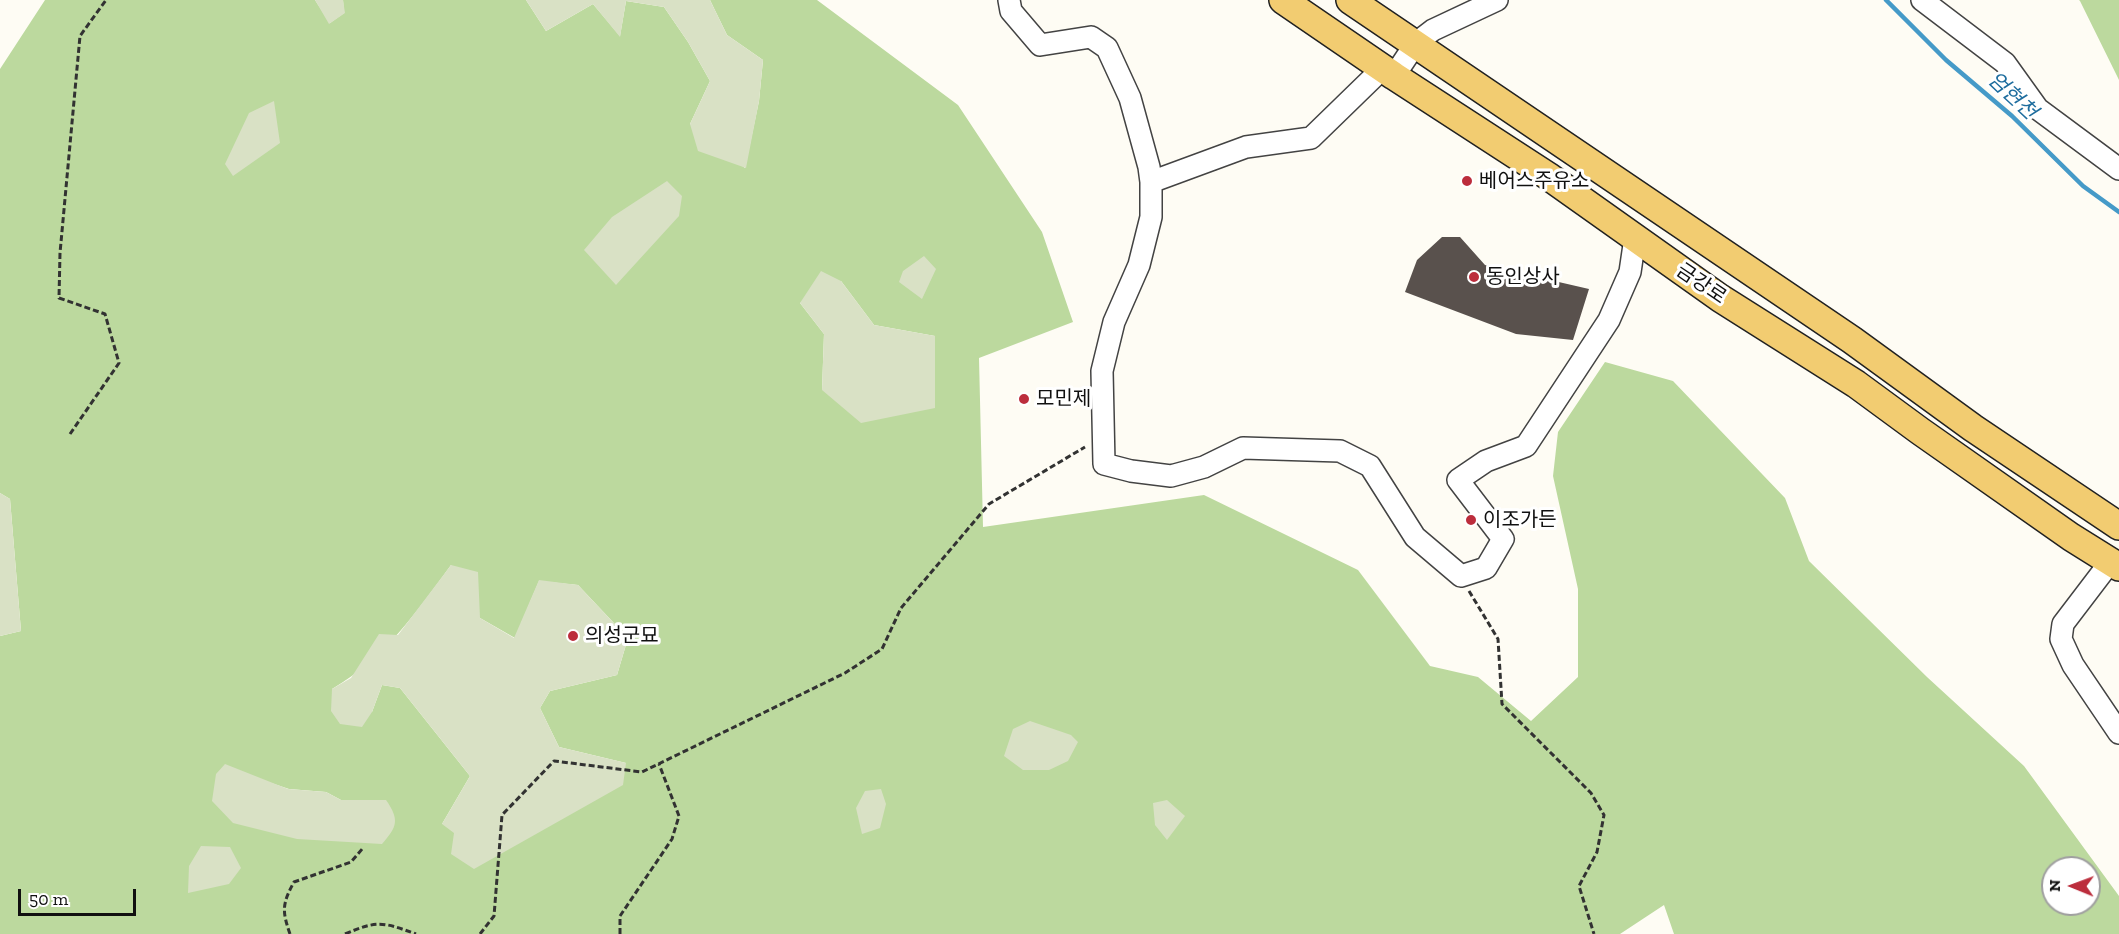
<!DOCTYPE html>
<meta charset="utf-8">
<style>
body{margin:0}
#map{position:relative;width:2119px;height:934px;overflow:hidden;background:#fefcf4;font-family:"Zilla Slab",serif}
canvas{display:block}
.north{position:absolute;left:2041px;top:856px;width:60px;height:60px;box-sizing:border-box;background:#fff;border:2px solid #9f9f9f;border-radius:50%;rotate:271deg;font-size:16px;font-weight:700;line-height:24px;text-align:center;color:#101010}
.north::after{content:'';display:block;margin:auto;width:21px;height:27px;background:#bc2d3c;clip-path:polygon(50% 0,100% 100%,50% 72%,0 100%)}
.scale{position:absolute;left:18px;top:889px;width:118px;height:27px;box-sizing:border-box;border:3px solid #101010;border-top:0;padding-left:8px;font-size:18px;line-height:21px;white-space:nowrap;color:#101010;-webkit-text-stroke:4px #fff;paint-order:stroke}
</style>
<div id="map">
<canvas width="2119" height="934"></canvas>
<div class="north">N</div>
<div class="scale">50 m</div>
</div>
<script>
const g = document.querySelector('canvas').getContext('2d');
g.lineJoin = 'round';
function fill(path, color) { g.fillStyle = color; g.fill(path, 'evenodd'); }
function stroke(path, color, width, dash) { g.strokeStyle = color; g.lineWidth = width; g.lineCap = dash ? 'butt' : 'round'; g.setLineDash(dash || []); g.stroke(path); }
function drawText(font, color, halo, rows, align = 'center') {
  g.font = font + ' "Zilla Slab","Noto Sans KR",serif'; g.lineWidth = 6; g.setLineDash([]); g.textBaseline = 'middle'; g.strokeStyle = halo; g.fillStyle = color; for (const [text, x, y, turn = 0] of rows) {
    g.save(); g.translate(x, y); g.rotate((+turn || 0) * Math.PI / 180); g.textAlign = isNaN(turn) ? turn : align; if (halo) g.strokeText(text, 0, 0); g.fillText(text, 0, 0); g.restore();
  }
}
fill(new Path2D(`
 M45 0H315L330 23 344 13 343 0H526L546 31 593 4 620 36 626 1 664 7 688 42 710 81 690 124 745 168 759 101 763 60 727 35 710 0H817L958 105 1042 232 1073 322 979 358 983 527 1204 495 1358 570 1430 666 1478 677 1531 721 1578 677V589L1553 476 1558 432 1605 362 1673 381 1785 498 1809 561 1927 677 2024 766 2119 896V934H1674L1664 905 1620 934H0V636L21 631 10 499 0 493V69ZM841 281 874 325 935 336 822 390 824 334 800 303ZM451 565 480 618 515 638 539 581 578 585 628 638 617 675 550 691 540 708 559 747 626 763 442 824 470 776 400 688 382 685 372 712 332 689C385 658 415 614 451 565ZM259 779 289 789 326 792 341 800H386L212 801ZM2053 868H2089V904H2053Z
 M2079 0H2119V80L2080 1Z`), '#bcd99e');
fill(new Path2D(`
 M315 0H343L345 13 329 24Z
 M526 0H710L727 35 763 60 759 101 746 168 698 151 690 124 710 81 688 42 664 7 626 1 620 37 593 4 546 31Z
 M274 101 280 143 233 176 225 164 249 113Z
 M667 181 682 196 679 216 616 285 584 250 612 217Z
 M924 256 936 269 922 299 899 282 903 271Z
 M821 271 841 281 874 325 935 336V408L861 423 822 390 824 334 800 303Z
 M0 493 10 499 21 631 0 636Z
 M451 565 478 572 480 618 514 638 539 580 578 585 628 638 617 675 550 691 540 708 559 747 626 763 623 785 474 869 451 854 454 833 442 824 470 776 400 688 382 685 372 712 362 727 340 724 331 711 332 689 351 678 379 634 398 635Z
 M1030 721 1071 735 1078 742 1068 761 1049 770H1023L1004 756 1013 729Z
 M225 764 288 789 326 792 341 800H386C400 820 397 827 382 844L297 839 233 823 212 801 216 774Z
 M881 789 886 804 880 828 862 834 856 808 865 791Z
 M1167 800 1185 816 1167 840 1155 825 1153 803Z
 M201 846 230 847 241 868 229 884 188 893 189 866Z`), '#d9e1c5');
stroke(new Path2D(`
 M1886 0 1946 60 2012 116 2083 186 2119 212`), '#459ac8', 4.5);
fill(new Path2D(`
 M1442 237H1460L1485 265 1589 289 1573 340 1516 334 1405 292 1417 260Z`), '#59514d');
const minor = new Path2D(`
 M1009 0 1011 11 1040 45 1091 37 1107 48 1130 98 1149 167 1151 182V217L1139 265 1114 322 1102 371 1104 464 1131 471 1171 476 1204 467 1243 448 1340 451 1370 466 1415 537 1461 576 1486 568 1503 539 1458 480 1486 461 1526 446 1609 320 1630 272 1635 238
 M1922 0 2005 63 2038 109 2119 169
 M1394 76 1416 43 1433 30 1497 0
 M1151 182 1246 147 1311 138 1383 68
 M2111 561 2063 624 2061 639 2073 665 2119 733`);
const major = new Path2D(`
 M1283 0 1394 76 1548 176 1720 298 1856 384 1920 431 2071 537 2119 567
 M1350 0 1852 340 1973 428 2119 526`);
stroke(minor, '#434343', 24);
stroke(major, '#212121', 30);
stroke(new Path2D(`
 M70 434 119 363 105 314 59 298 60 253 80 36 106 0
 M1469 591 1498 639 1502 704 1591 793 1604 815 1597 852 1579 886 1594 934
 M290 934C282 911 282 904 294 882L351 862 363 848
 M345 934C378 920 383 922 416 934
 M480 934 494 916 502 815 554 761 642 772 845 673 882 649 901 608 989 504 1085 447
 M620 934V916L672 839 679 816 659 764`), '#323232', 3, [6, 3]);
stroke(minor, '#fff', 21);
stroke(major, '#f2cc71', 27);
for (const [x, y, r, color] of [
 [1467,181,6,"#bc2d3c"],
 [1474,277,6,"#bc2d3c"],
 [1024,399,6,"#bc2d3c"],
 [1471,520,6,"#bc2d3c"],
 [573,636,6,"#bc2d3c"]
]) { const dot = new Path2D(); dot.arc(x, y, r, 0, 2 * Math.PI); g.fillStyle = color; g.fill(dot); stroke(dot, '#fff', 2); }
drawText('20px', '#101010', '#fff', [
 ["베어스주유소",1479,181],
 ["동인상사",1486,277],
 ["모민제",1036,399],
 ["이조가든",1483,520],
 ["의성군묘",585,636]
], 'left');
drawText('20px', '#101010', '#fff', [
 ["금강로",1701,284,34]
]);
drawText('italic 21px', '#1e6d9e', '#fff', [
 ["엄현천",2012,96,43]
]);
</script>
